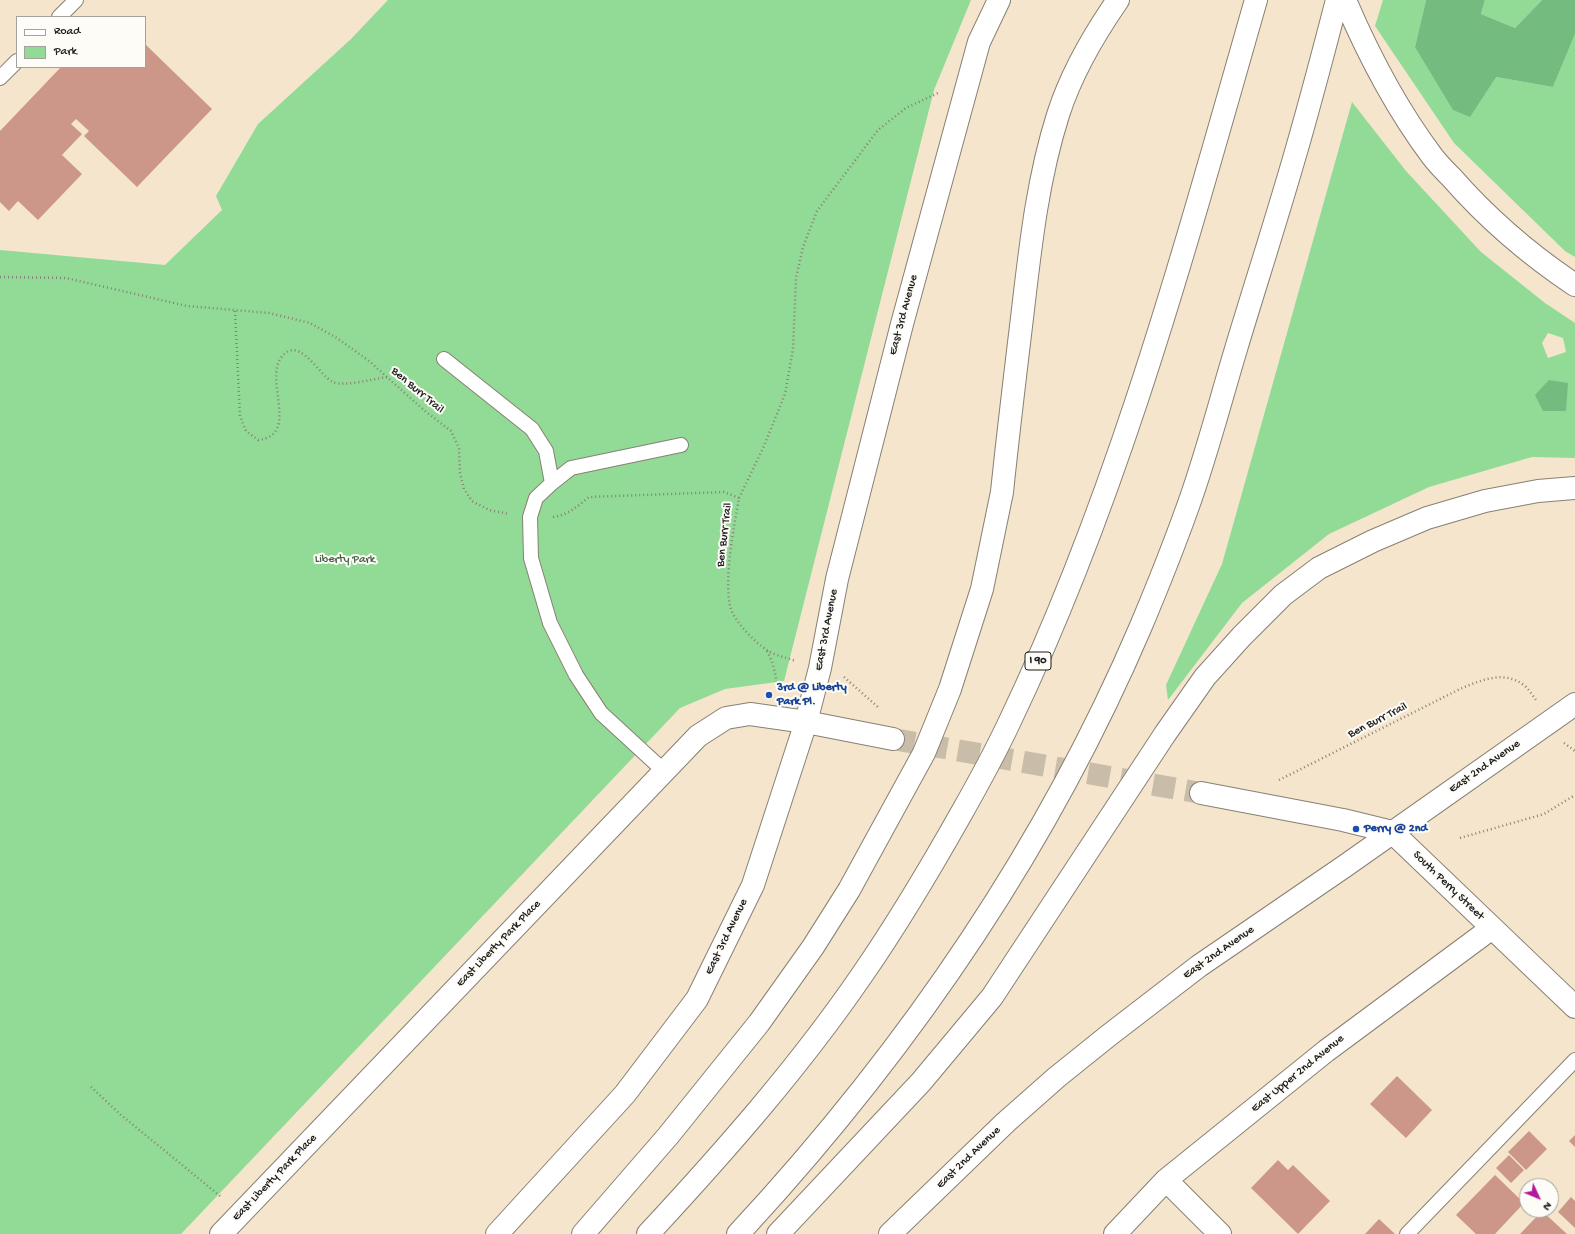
<!DOCTYPE html>
<style>
body{margin:0}
#map{position:relative;width:1575px;height:1234px;overflow:hidden;background:#f4e5cc;font-family:"Gochi Hand",sans-serif}
canvas{display:block}
.legend{position:absolute;left:16px;top:16px;width:130px;height:52px;box-sizing:border-box;background:#fdfcf7;border:1px solid #a3a29f;margin:0;padding:5px 7px;list-style:none;font-size:12px;color:#1c1c1c}
.legend li{display:flex;align-items:center;gap:8px;height:20px}
.legend b{width:20px;border:1px solid #a3a29f}
.north{position:absolute;left:1519px;top:1178px;width:40px;height:40px;box-sizing:border-box;background:#fdfcf7;border:1px solid #a3a29f;border-radius:50%;rotate:134deg;font-size:11px;font-weight:700;line-height:16px;text-align:center;color:#1c1c1c}
.north::after{content:'';display:block;margin:auto;width:14px;height:18px;background:#b5179e;clip-path:polygon(50% 0,100% 100%,50% 72%,0 100%)}
</style>
<div id="map">
<canvas width="1575" height="1234"></canvas>
<ul class="legend">
<li><b style="height:5px;background:#fff"></b>Road</li>
<li><b style="height:11px;background:#91db97"></b>Park</li>
</ul>
<div class="north">N</div>
</div>
<script>
const g = document.querySelector('canvas').getContext('2d');
g.lineJoin = 'round';
function fill(path, color) { g.fillStyle = color; g.fill(path, 'evenodd'); }
function stroke(path, color, width, dash) { g.strokeStyle = color; g.lineWidth = width; g.lineCap = dash ? 'butt' : 'round'; g.setLineDash(dash || []); g.stroke(path); }
function drawText(font, color, halo, rows, align = 'center') {
  g.font = font + ' "Gochi Hand",sans-serif'; g.lineWidth = 4; g.setLineDash([]); g.textBaseline = 'middle'; g.strokeStyle = halo; g.fillStyle = color; for (const [text, x, y, turn = 0] of rows) {
    g.save(); g.translate(x, y); g.rotate((+turn || 0) * Math.PI / 180); g.textAlign = isNaN(turn) ? turn : align; if (halo) g.strokeText(text, 0, 0); g.fillText(text, 0, 0); g.restore();
  }
}
fill(new Path2D(`
 M388 0H971L934 90 784 681 725 689 680 708 181 1234H0V250L165 265 222 210 216 196 258 124 351 39Z
 M1383 0H1426L1415 47 1496 77 1553 87 1575 34V257L1565 251 1454 143 1375 26Z
 M1485 0H1542L1515 28 1481 14Z
 M1352 102 1406 171 1481 252 1545 303 1575 323V458L1532 457 1429 487 1329 534 1242 603 1168 700 1166 685 1222 564ZM1548 333 1563 338 1566 352 1548 358 1542 343Z`), '#91db97');
fill(new Path2D(`
 M1426 0H1485L1481 14 1515 28 1542 0H1575V34L1553 87 1496 77 1470 117 1453 110 1415 47Z
 M1549 380 1568 383 1566 411H1543L1535 395Z`), '#74bb80');
fill(new Path2D(`
 M145 44 212 109 137 187 84 136 89 131 76 119 71 124 82 134 62 155 82 174 38 220 18 201 9 211 0 202V131L61 67H145Z
 M1397 1076 1432 1110 1406 1138 1370 1104Z
 M1529 1131 1547 1149 1526 1170 1508 1152Z
 M1575 1135V1147L1569 1141Z
 M1509 1155 1524 1170 1511 1183 1496 1168Z
 M1278 1160 1288 1170 1293 1165 1330 1201 1298 1234 1251 1188Z
 M1495 1175 1524 1203 1495 1234H1476L1456 1215Z
 M1571 1197 1575 1201V1228L1558 1212Z
 M1542 1211 1567 1234H1520Z
 M1379 1219 1395 1234H1365Z`), '#cc9789');
stroke(new Path2D(`
 M893 739 1201 793`), '#c9bda9', 22, [22, 11]);
const lane = new Path2D(`
 M59 17 76 0
 M0 78 17 61
 M444 359 532 429 546 451 552 483
 M664 771 601 713 576 675 550 623 531 558 530 517 536 498 552 483 571 468 681 445
 M1407 1234 1575 1060`);
const street = new Path2D(`
 M1392 832 1575 1007
 M1166 1180 1220 1234
 M1115 1234 1166 1180 1326 1051 1492 928`);
const secondary = new Path2D(`
 M1201 793 1343 820 1392 832
 M221 1234 698 736 726 718 750 714 806 722 893 739
 M497 1234 625 1094 697 999 753 885 806 722 820 668 837 579 902 324 979 42 999 0
 M890 1234 1006 1122 1057 1077 1108 1036 1199 966 1345 866 1575 704`);
const highway = new Path2D(`
 M1345 0C1368 54 1396 108 1432 156 1438 164 1445 171 1452 178 1488 219 1530 255 1575 285
 M583 1234 668 1136 759 1023 813 947 849 890 924 753 950 689 982 589 1002 492C1008 434 1015 376 1022 318 1030 250 1037 181 1058 115 1071 74 1093 36 1118 0
 M648 1234C724 1152 799 1067 862 975 898 923 930 869 961 814 978 784 995 753 1010 721 1120 491 1186 244 1256 0
 M738 1234C904 1055 1045 851 1141 626 1157 588 1173 548 1187 509 1206 457 1220 402 1236 349 1255 286 1275 224 1293 162 1309 108 1323 54 1337 0
 M778 1234 921 1082 992 997 1165 734 1205 677 1242 636 1283 595 1319 568 1373 541 1427 518 1485 501 1538 491 1575 488`);
stroke(lane, '#888074', 16);
stroke(street, '#888074', 24);
stroke(secondary, '#888074', 24);
stroke(highway, '#888074', 24);
stroke(new Path2D(`
 M0 277 66 278 187 306 269 313 310 323 337 338 369 361 425 411 451 431 459 448 460 473 464 489 472 501 489 510 509 514
 M235 311 240 416 246 431 258 440C304 435 257 371 287 352 303 342 320 376 333 382 344 387 373 379 387 377
 M739 498 764 446 785 394 793 349 796 278 803 247 817 211 878 130 906 108 938 93
 M553 517C568 515 578 506 589 497L724 492 739 498C734 526 724 578 730 606 733 620 754 642 767 650 774 655 787 658 796 661
 M767 651C774 664 776 677 778 691
 M844 677 879 708
 M1564 743 1575 751
 M1279 780 1460 689C1481 680 1506 669 1526 687 1530 691 1533 696 1536 700
 M1460 838 1544 814 1575 795
 M91 1087 121 1115 220 1196`), '#888074', 2.5, [1, 3]);
stroke(lane, '#fff', 14);
stroke(street, '#fff', 22);
stroke(secondary, '#fff', 22);
stroke(highway, '#fff', 22);
for (const [x, y, r, color] of [
 [769,695,4,"#1a4fb4"],
 [1356,829,4,"#1a4fb4"]
]) { const dot = new Path2D(); dot.arc(x, y, r, 0, 2 * Math.PI); g.fillStyle = color; g.fill(dot); stroke(dot, '#fdfcf7', 1.5); }
for (const [x, y, w] of [
 [1038,661,26]
]) { const box = new Path2D(); box.roundRect(x - w / 2, y - 9, w, 18, 3); g.fillStyle = '#fdfcf7'; g.fill(box); stroke(box, '#1c1c1c', 1); }
drawText('bold 11px', '#1c1c1c', null, [
 ["I 90",1038,661]
]);
drawText('12px', '#1c1c1c', '#fdfcf7', [
 ["East 3rd Avenue",904,315,-75],
 ["Ben Burr Trail",417,391,40],
 ["Ben Burr Trail",725,535,-83],
 ["East 3rd Avenue",827,630,-79],
 ["Ben Burr Trail",1378,721,-27],
 ["East 2nd Avenue",1485,767,-35],
 ["South Perry Street",1448,886,44],
 ["East 3rd Avenue",727,937,-64],
 ["East Liberty Park Place",499,944,-46],
 ["East 2nd Avenue",1219,953,-35],
 ["East Upper 2nd Avenue",1298,1074,-39],
 ["East 2nd Avenue",969,1158,-44],
 ["East Liberty Park Place",275,1178,-46]
]);
drawText('12px', '#455f47', '#fdfcf7', [
 ["Liberty Park",345,560]
]);
drawText('bold 12px', '#164399', '#fdfcf7', [
 ["3rd @ Liberty",777,688],
 ["Park Pl.",777,702],
 ["Perry @ 2nd",1364,829]
], 'left');
</script>
